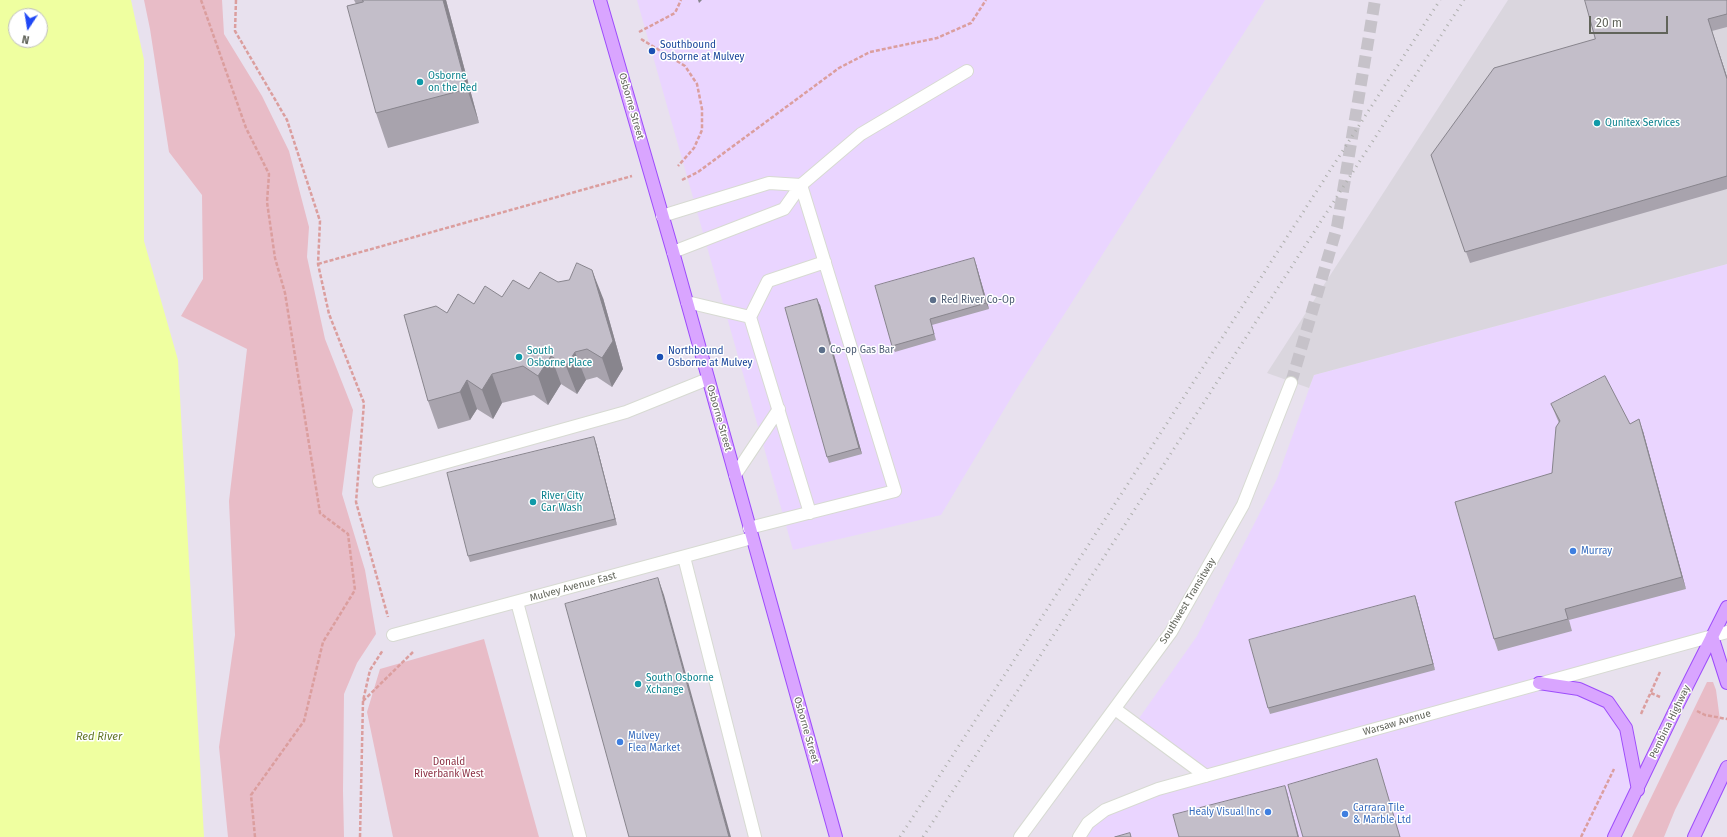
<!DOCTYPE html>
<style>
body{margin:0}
#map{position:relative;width:1727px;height:837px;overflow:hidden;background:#e8e1ee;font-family:"Fira Sans",sans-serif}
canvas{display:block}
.north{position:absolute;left:8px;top:8px;width:40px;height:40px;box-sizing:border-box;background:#fff;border:1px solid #c0c1bd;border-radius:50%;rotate:192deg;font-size:11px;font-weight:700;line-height:16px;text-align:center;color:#61645a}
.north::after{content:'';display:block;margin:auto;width:14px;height:18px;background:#2048f5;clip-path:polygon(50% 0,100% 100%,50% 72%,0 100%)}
.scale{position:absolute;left:1589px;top:16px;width:79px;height:18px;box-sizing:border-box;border:2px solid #61645a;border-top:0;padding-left:5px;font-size:12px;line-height:14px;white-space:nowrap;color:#61645a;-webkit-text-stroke:3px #fff;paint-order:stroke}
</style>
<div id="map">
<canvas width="1727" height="837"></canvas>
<div class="north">N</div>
<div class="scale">20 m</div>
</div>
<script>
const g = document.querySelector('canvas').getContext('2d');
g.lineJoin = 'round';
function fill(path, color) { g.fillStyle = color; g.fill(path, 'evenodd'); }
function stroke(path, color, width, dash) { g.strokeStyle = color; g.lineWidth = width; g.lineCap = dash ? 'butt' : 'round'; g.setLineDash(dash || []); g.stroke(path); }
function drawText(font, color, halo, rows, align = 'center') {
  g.font = font + ' "Fira Sans",sans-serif'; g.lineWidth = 3; g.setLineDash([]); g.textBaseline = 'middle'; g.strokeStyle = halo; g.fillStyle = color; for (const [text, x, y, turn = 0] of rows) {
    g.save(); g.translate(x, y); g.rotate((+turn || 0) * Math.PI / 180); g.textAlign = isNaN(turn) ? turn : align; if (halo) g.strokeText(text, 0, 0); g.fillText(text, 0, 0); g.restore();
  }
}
fill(new Path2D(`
 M637 0H1265L1014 393 941 515 793 550Z
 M1727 264V606L1712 636 1540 683 1608 702 1626 728 1638 790 1614 837H1079L1088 823 1206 776 1135 724 1197 636 1277 479 1314 375Z`), '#ead5ff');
fill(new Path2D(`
 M1508 0H1727V264L1314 375 1309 388 1267 373Z`), '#dad6de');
fill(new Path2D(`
 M144 0H222L224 34 262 96 289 151 309 227 307 257 325 339 353 410 342 494 365 570 376 634 357 663 344 694 343 791 344 837H228L219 747 235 635 229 501 247 349 181 316 203 279 202 195 169 152 150 29Z
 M484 639 539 837H393L367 712 380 669Z
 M1707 682H1713L1716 690 1720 720 1675 810 1664 837H1632Z`), '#e8bcc7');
fill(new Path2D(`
 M0 0H131L144 60V241L178 360 204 837H0ZM16 16H40V40H16Z`), '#efffa0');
stroke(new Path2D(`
 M1291 383 1337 227 1375 0`), '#c6c2c9', 12, [12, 6]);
const minor = new Path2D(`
 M662 216 769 183 801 185
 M673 252 784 209 801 185 861 134 967 71
 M687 302 750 317
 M735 475 779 409
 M379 481 626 412 708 379
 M810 513 750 317 768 281 825 262
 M749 528 895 491 801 185
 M684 557 755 837
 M517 602 580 837
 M393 635 752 538
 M1115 709 1206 776
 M1020 837 1171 632 1243 505 1291 383
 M1079 837 1088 823 1105 810 1158 789 1727 632`);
const major = new Path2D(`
 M600 0 673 252 836 837
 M1712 636 1727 683
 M1539 683 1579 689 1608 702 1626 728 1638 790
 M1614 837 1678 704 1727 607
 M1694 837 1727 767`);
stroke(minor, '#d7dad2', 14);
stroke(major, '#9d4dfb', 14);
stroke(new Path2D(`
 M201 0 246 128 269 174 267 202 275 258 285 293 320 513 348 534 355 590 323 642 304 721 251 795 255 837
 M236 0 235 31 287 120 320 221 318 264 329 314 364 403 356 502 388 617
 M639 32 675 13 681 0
 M641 39 685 66 697 84 702 109V130L694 148 678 166
 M682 180 698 172 839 68 870 52 937 38 971 23 986 0
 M318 264 632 176
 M1651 693 1660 697
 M363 701 414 651
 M1697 711 1705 715 1727 719
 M1641 714 1660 672
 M360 837 363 701 370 670 383 650
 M1581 837 1614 769`), '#db9e9e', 2.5, [4, 2]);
stroke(minor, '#fff', 12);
stroke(major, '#d9a5ff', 12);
stroke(new Path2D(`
 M900 837 1440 0
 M923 837 1464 0`), '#aeafad', 3, [1, 5]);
fill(new Path2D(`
 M354 0H446L479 123 388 148 376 113 356 4Z
 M1727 0V27L1712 31 1727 77V189L1470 263 1431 155 1595 39Z
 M976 264 989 309 932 325 936 340 895 352 892 346Z
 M558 282 603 298 623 369 612 387 597 377 586 380 577 394 561 384 548 405 534 395 502 403 493 419 477 409 470 420 438 429 428 401 447 313 474 304 502 297Z
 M820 305 862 454 829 463 827 457Z
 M1551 404 1630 424 1643 431 1686 589 1569 620 1572 631 1498 651 1494 639 1552 473 1559 423 1556 416Z
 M596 443 617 525 470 562 468 556Z
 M1415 596 1417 602 1435 670 1270 714 1268 708Z`), '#a8a3ad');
fill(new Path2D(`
 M443 0H446L479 123 467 89Z
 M698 0H702L699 3Z
 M1708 19 1727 77V79Z
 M974 258 976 264 989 309 986 303Z
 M592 270 603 298 623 369 612 387 602 358Z
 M817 299 820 305 862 454 859 448Z
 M575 352 586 380 577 394 566 366Z
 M551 356 561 384 548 405 538 376Z
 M492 374 502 403 493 419 482 390Z
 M467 380 477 409 470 420 460 392Z
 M1639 419 1643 431 1686 589 1682 577Z
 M594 437 596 443 617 525 615 519Z
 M658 578 664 595 731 837H729Z
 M1415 596 1417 602 1435 670 1433 664Z
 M1285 786 1287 792 1299 837H1298Z`), '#88858d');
const building = new Path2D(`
 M363 0H443L467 89 376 113 347 6 363 2Z
 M1585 0H1727V14L1708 19 1727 79V176L1465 252 1431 155 1494 68 1595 39Z
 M974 258 986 303 930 319 934 334 892 346 875 286Z
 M577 263 592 270 613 341 602 358 587 349 575 352 566 366 551 356 538 376 523 366 492 374 482 390 467 380 460 392 428 401 404 315 436 306 447 313 458 294 474 304 485 286 502 297 513 280 529 289 540 272 558 282 569 280Z
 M817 299 859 448 827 457 785 308Z
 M1605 376 1630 424 1639 419 1682 577 1565 609 1568 619 1494 639 1455 502 1552 473 1556 427 1560 421 1551 404Z
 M594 437 615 519 468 556 447 473Z
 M658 578 729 837H629L565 604Z
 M1415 596 1433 664 1268 708 1249 640Z
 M1377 759 1400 837H1303L1288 785Z
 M1285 786 1298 837H1179L1173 815Z
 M1130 833 1131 837H1115Z`);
fill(building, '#c3bec9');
stroke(building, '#88858d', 1);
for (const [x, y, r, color] of [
 [652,51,4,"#1a4fb4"],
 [420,82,4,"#0f9aa8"],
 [1597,123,4,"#0f9aa8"],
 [933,300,4,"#5c6f8a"],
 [822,350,4,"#5c6f8a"],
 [519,357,4,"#0f9aa8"],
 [660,357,4,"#1a4fb4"],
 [533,502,4,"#0f9aa8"],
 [1573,551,4,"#3f7fe0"],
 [638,684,4,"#0f9aa8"],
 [620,742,4,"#3f7fe0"],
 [1268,812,4,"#3f7fe0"],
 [1345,814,4,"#3f7fe0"]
]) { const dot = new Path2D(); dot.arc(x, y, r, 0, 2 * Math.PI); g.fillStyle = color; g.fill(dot); stroke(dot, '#fff', 1.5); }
drawText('10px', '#164399', '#fff', [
 ["Southbound",660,45],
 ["Osborne at Mulvey",660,57],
 ["Northbound",668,351],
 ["Osborne at Mulvey",668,363]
], 'left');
drawText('10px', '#0d838f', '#fff', [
 ["Osborne",428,76],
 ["on the Red",428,88],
 ["Qunitex Services",1605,123],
 ["South",527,351],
 ["Osborne Place",527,363],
 ["River City",541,496],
 ["Car Wash",541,508],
 ["South Osborne",646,678],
 ["Xchange",646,690]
], 'left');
drawText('10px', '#61645a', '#fff', [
 ["Osborne Street",631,106,74],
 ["Osborne Street",719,418,74],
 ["Mulvey Avenue East",573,587,-15],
 ["Southwest Transitway",1188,601,-59],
 ["Pembina Highway",1670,722,-64],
 ["Warsaw Avenue",1397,723,-16],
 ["Osborne Street",806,730,74]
]);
drawText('10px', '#4e5e75', '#fff', [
 ["Red River Co-Op",941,300],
 ["Co-op Gas Bar",830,350]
], 'left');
drawText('10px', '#366cbe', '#fff', [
 ["Murray",1581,551],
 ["Mulvey",628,736],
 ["Flea Market",628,748],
 ["Carrara Tile",1353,808],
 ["& Marble Ltd",1353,820],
 ["Healy Visual Inc",1260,812,"right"]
], 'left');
drawText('10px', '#8c3044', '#fff', [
 ["Donald",449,762],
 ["Riverbank West",449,774]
]);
drawText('italic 11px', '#647728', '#fff', [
 ["Red River",99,737]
]);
</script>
